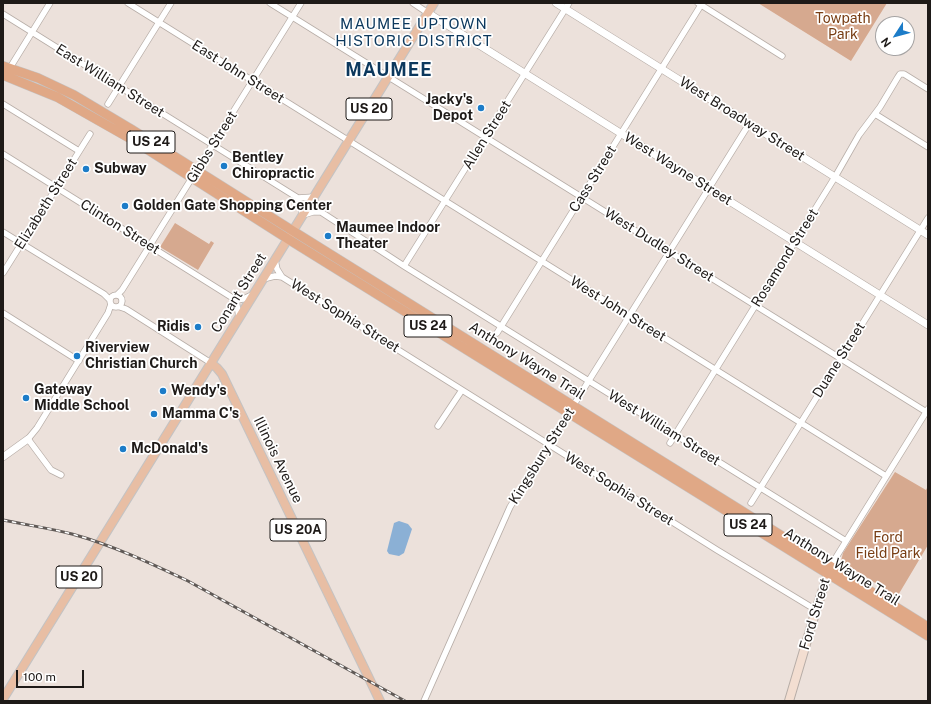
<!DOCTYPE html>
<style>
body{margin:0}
#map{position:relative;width:931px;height:704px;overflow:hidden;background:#ece1db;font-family:"Public Sans",sans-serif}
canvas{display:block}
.frame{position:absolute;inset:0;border:4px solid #1e1a18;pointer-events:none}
.north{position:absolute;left:875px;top:16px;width:40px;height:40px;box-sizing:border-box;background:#fff;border:1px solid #a5a3a3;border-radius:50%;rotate:234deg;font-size:11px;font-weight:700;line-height:16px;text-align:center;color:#1e1a18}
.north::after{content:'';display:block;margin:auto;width:14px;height:18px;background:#1c7cc8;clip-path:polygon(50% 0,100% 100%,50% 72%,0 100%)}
.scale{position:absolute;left:16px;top:670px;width:68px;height:18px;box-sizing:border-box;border:2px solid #1e1a18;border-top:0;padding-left:5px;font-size:12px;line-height:14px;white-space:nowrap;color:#1e1a18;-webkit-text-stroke:3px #fff;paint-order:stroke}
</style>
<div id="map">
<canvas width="931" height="704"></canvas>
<div class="frame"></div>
<div class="north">N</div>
<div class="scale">100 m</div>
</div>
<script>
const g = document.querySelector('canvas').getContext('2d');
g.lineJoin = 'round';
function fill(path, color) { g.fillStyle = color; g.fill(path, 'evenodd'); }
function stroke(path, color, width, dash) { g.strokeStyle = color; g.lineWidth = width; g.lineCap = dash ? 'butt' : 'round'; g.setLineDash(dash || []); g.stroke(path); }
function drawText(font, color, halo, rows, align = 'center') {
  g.font = font + ' "Public Sans",sans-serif'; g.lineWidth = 3.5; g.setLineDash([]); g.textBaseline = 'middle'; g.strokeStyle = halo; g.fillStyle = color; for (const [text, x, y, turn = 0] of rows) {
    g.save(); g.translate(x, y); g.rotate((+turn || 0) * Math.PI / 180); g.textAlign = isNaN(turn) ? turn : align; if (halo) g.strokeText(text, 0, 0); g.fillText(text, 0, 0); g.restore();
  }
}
fill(new Path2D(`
 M758 3H887L851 61Z
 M175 223 209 244 211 241 214 243 198 270 160 247Z
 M895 472 926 490 928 486V545L897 597 841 561 843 553Z`), '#d6a98f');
fill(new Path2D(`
 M399 521 408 524 412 529 404 553 399 556 389 554 387 551 394 523Z`), '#8bb0d5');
const minor = new Path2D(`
 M128 3 886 476
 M270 3 928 413
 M413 3 428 13
 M698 3 782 56
 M3 14 298 198 314 197 317 207 321 212 404 266 846 541
 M8 71 50 3
 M3 104 79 151
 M108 104 171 3
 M875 114 928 147
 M3 154 236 300 243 299 252 295
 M298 198 303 215 313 212H321
 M3 232 104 294 110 300
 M275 260 277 269 282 277
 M404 266 569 3
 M3 273 90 134
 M263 279 275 276 282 277 717 550 816 610
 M110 301a6 6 0 1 1 12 0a6 6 0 1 1-12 0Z
 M117 295 122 290 301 3
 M236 300 239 317
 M120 307 126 309 211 363
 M3 313 79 361
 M497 333 701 5
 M438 426 462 390
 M670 443 835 177 859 135 880 107 898 77 900 74H904L928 89
 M61 475 51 470 28 439 37 428 108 313 111 304
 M751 503 928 218
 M830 567 928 409
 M424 701 510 507 749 124`);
const tertiary = new Path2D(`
 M556 3 928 235
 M428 13 928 325
 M3 457 28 439`);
const secondary = new Path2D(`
 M789 701 816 610 830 568`);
const primary = new Path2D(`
 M211 363 217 368 222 374 380 701
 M3 699 434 3`);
const trunk = new Path2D(`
 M3 66 38 78 74 95 131 129 293 231 928 627
 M3 75 57 97 131 139 288 239 928 636`);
stroke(minor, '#b7ada7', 7);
stroke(tertiary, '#b7ada7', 8);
stroke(secondary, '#b7ada7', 10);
stroke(primary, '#c4c3c3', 10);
stroke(trunk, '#c4c3c3', 10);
stroke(minor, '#fff', 5.5);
stroke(tertiary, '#fff', 7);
stroke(secondary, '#f3ded1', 8);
stroke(primary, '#e8bea4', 8);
stroke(trunk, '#e0a886', 9);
const rail = new Path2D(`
 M3 520C26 525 49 528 72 534 112 545 150 563 188 581L405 701`);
stroke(rail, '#605a57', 3);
stroke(rail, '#fff', 1.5, [4.5]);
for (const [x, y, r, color] of [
 [481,108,4,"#1c7cc8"],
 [224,166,4,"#1c7cc8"],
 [86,169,4,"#1c7cc8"],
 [125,206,4,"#1c7cc8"],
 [328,236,4,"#1c7cc8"],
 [198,327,4,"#1c7cc8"],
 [77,356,4,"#1c7cc8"],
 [163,391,4,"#1c7cc8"],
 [26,398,4,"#1c7cc8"],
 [154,414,4,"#1c7cc8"],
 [123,449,4,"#1c7cc8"]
]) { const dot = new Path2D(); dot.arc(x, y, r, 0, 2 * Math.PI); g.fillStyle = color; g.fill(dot); stroke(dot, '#fff', 1.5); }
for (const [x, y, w] of [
 [369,109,46],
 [151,142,48],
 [428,326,48],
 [748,525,48],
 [298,530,56],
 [79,577,46]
]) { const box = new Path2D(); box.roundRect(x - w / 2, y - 11, w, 22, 3); g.fillStyle = '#fff'; g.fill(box); stroke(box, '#1e1a18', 1); }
drawText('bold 13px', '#1e1a18', null, [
 ["US 20",369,109],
 ["US 24",151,142],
 ["US 24",428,326],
 ["US 24",748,525],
 ["US 20A",298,530],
 ["US 20",79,577]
]);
drawText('14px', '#783d13', '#fff', [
 ["Towpath",843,19],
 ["Park",843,35],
 ["Ford",888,538],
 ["Field Park",888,554]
]);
drawText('14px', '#1e1a18', '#fff', [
 ["East John Street",238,72,32],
 ["East William Street",110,81,32],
 ["West Broadway Street",742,119,32],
 ["Allen Street",487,135,-58],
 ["Gibbs Street",212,147,-58],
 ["West Wayne Street",678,169,32],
 ["Cass Street",593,179,-58],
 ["Elizabeth Street",46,204,-58],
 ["Clinton Street",120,227,32],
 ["West Dudley Street",659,245,32],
 ["Rosamond Street",785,258,-58],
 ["Conant Street",239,293,-58],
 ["West John Street",618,309,32],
 ["West Sophia Street",345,316,32],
 ["Duane Street",839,360,-58],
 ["Anthony Wayne Trail",527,361,32],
 ["West William Street",664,428,32],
 ["Kingsbury Street",542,456,-58],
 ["Illinois Avenue",278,460,64],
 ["West Sophia Street",619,489,32],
 ["Anthony Wayne Trail",842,567,32],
 ["Ford Street",815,614,-73]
]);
drawText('bold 14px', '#1e1a18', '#fff', [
 ["Jacky's",473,100,"right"],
 ["Depot",473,116,"right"],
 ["Bentley",232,158],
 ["Chiropractic",232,174],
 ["Subway",94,169],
 ["Golden Gate Shopping Center",133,206],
 ["Maumee Indoor",336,228],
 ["Theater",336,244],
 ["Ridis",190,327,"right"],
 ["Riverview",85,348],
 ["Christian Church",85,364],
 ["Gateway",34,390],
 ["Middle School",34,406],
 ["Wendy's",171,391],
 ["Mamma C's",162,414],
 ["McDonald's",131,449]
], 'left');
g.letterSpacing = '1px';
drawText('15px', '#0c385d', '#fff', [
 ["MAUMEE UPTOWN",414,24],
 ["HISTORIC DISTRICT",414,41]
]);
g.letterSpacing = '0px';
g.letterSpacing = '1px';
drawText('bold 18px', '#0c385d', '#fff', [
 ["MAUMEE",389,70]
]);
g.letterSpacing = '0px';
</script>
